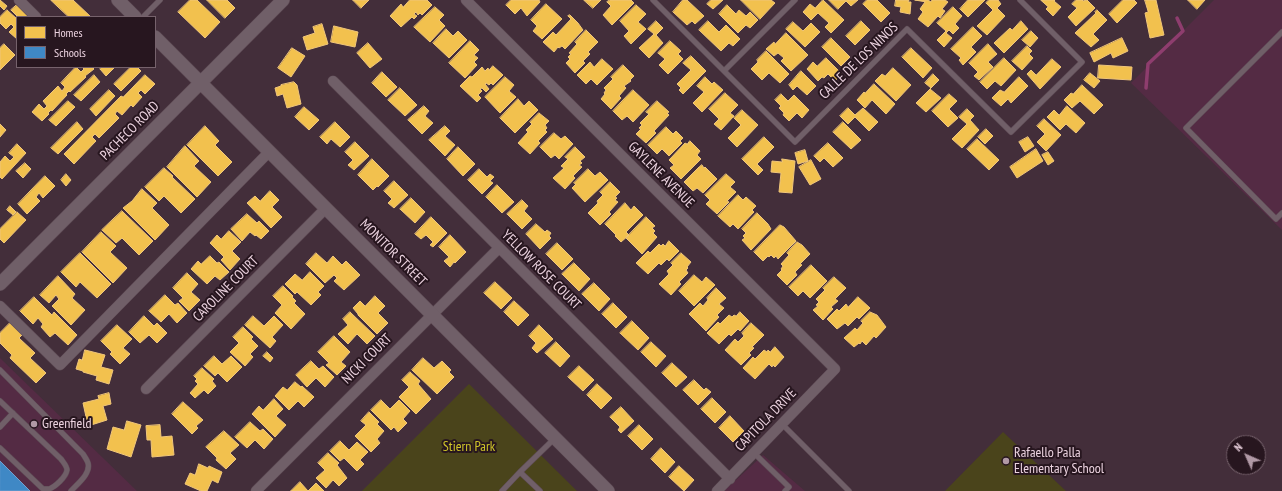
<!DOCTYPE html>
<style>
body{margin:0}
#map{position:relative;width:1282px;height:491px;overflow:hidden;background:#432e3a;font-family:"PT Sans Narrow",sans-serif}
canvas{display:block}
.legend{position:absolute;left:16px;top:16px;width:140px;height:52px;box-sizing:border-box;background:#27161f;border:1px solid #76626c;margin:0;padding:5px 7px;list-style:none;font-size:12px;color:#ecd3e0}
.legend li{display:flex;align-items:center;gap:8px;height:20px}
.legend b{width:20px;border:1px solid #76626c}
.north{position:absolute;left:1226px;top:435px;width:40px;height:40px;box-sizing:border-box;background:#27161f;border:1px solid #76626c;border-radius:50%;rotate:315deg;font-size:11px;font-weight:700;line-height:16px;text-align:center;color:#ecd3e0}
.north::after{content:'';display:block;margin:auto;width:14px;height:18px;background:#b199a6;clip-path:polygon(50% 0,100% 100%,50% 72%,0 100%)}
</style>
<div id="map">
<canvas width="1282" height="491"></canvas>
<ul class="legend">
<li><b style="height:11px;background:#f2c14e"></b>Homes</li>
<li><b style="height:11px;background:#3f88c5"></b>Schools</li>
</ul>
<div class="north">N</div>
</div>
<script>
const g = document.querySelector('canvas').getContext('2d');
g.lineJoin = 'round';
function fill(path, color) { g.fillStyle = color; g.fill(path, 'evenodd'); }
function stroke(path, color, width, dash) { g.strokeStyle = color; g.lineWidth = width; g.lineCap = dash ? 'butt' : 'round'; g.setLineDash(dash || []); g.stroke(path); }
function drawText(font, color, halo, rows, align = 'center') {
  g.font = font + ' "PT Sans Narrow",sans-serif'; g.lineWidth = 4; g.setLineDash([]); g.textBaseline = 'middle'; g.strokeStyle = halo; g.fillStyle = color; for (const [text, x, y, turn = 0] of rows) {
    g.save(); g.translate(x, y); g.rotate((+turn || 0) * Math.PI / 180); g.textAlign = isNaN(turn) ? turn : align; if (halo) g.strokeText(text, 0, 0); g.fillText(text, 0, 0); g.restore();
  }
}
fill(new Path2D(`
 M1214 0H1282V230L1131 83Z
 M0 358 137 491H0Z
 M763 455 805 491H724Z`), '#542b44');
fill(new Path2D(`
 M469 384 577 491H362Z
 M1003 432 1066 491H945Z`), '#4a441b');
const homes = new Path2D(`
 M0 0 7 6 4 10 0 6Z
 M51 0H73L91 17H69Z
 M190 0H197L220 22 205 38 178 12Z
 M207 0H227L235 8 225 18Z
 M353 0H369L361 8Z
 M410 0H427L432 5 422 15 420 13 418 15 416 12 414 14 417 16 414 19 412 17 401 27 390 16 401 4 403 7Z
 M511 0H539L540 2 527 16 521 8 515 14 506 5Z
 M584 0H601L593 8Z
 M610 0H631L634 3 612 25 603 15 611 6 607 2Z
 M683 0H687L704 16 695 24 692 21 687 25 673 12Z
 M711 0H723L713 9 707 4Z
 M741 0H771L775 3 760 19Z
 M823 0 844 20 831 33 825 27 829 23 818 13 811 20 803 12 810 4 815 8Z
 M829 0H858L851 6 846 1 838 9Z
 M867 0H877L890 13 881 22 863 4Z
 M896 0H909L908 2H911L910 14 900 12 901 7 895 6Z
 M915 0H928L931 2 932 0H945L948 2 942 9 945 11 940 18 938 16 928 27 918 19 923 12 920 9 925 2Z
 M968 0H985L968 17 960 9Z
 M989 0H998L1001 4 997 8 1005 16 987 35 977 26 993 10 986 3Z
 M1041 0H1055L1054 1 1061 7 1053 16 1046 9 1048 7Z
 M1076 0H1082L1083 1 1087 0 1095 8 1076 26 1068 17 1077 8 1072 4Z
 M1123 0H1134L1137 3 1117 23 1109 14Z
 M1145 0H1156L1164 35 1150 38 1145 13 1148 12Z
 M1188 0H1205L1197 9Z
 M18 4 32 17H18L11 10Z
 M546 4 562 19 542 39 533 31 537 26 531 20Z
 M636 5 646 14 638 22 646 29 631 44 624 36 629 31 620 21Z
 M727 5 736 14 739 10 746 16 750 12 758 20 750 28 746 25 738 33 719 14Z
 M435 7 444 15 439 20 445 26 430 42 414 27Z
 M953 7 962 16 955 24 959 28 953 34 949 30 946 33 952 38 944 47 937 40 946 31 937 23Z
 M7 10 17 19V39L9 32 14 27 11 24 6 29 0 23V17Z
 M1097 10 1107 20 1093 34 1099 40 1091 47 1075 33 1096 13 1095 12Z
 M570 15 578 23 583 30 565 49 562 46 559 48 558 47 554 52 543 42 553 32 556 35 571 19 568 16Z
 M656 21 663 28 656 35 663 43 649 58 639 48 654 34 648 29Z
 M708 21 719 32 726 25 740 39 733 46 729 43 721 51 699 30Z
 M861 21 870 30 855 45 846 36Z
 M1021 21 1028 29 1004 53 994 43 1010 28 1012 30Z
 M793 22 803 31 811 23 820 32 805 47 786 29Z
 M322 24 328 44 307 50 303 37 315 33 313 27Z
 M334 26 358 32 355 47 331 42Z
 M973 27 982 36 971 47 976 52 963 65 959 60 961 58 951 49Z
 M446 29 453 36 458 31 467 40 449 58 433 43Z
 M586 30 598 42 588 52 590 54 583 61 585 63 575 73 566 63 570 59 568 57 571 54 569 53 577 44 575 42Z
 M1031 31 1038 38 1030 47 1022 40Z
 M786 33 808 55 791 71 781 61 784 58 778 53 774 56 766 49 774 42 775 44Z
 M831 38 850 57 841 66 822 47Z
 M1122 38 1128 51 1113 58 1111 53 1094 62 1090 53Z
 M470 41 479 50 474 55 478 58 474 62 477 65 465 78 449 63Z
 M670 41 681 51 678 54 683 59 668 74 659 65 665 59 658 53Z
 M368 43 382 59 370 68 357 53Z
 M4 44 15 55 0 70V48Z
 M988 44 997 54 988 62 993 67 979 80 974 76 978 72 969 63Z
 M1027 46 1032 51 1029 54 1033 58 1022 70 1012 61Z
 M292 48 305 56 291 77 278 68Z
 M911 48 932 68 923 78 902 57Z
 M766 51 789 74 780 83 769 73 762 80 751 69 758 62 757 60Z
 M691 56 706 71 683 94 679 90 681 88 677 84 691 70 683 63Z
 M826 58 842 74 835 81 828 74 824 78 822 77 818 81 807 69 813 62 817 66Z
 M1004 58 1016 70 1001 86 995 81 987 89 980 82Z
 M602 59 613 69 597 85 591 79 586 84 577 75 590 62 594 67Z
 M1052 59 1061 67 1040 89 1027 74 1031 70 1036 75Z
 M623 65 634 76 630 80 631 81 624 86 626 88 619 96 621 98 611 109 601 99 605 94 604 93 606 90 604 88 613 79 611 77Z
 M1099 65 1132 67 1131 80 1098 78Z
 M493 66 503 75 493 85 491 83 489 85 486 83 485 84 489 89 486 92 482 88 480 89 482 91 478 95 481 98 477 102 460 86 470 76 472 77 482 67 485 71 488 68 489 70Z
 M76 67 81 72 84 69 82 67H92L94 69 85 76 86 77 70 92 69 91 66 94 67 95 52 111 51 110 48 113 49 114 42 121 32 112 39 104 44 109 47 106 43 101 58 86 62 91 65 87 61 83Z
 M102 67H115L106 76 100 69Z
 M131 67H137L141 71 121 91 114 84Z
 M893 68 911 85 896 101 875 81 882 74 885 76Z
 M801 71 816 86 807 95 797 86 793 90 789 85Z
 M382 72 397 87 386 97 372 83Z
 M1090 73 1100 81 1094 88 1084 80Z
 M933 74 939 80 930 89 941 98 926 112 916 103 931 88 925 83Z
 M94 75 100 82 81 101 74 95Z
 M145 75 155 84 145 94 141 90 138 93 142 97 133 107 131 105 122 115 117 111 115 114 119 118 99 138 95 134 92 137 96 141 74 164 64 154 121 96 123 97Z
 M505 77 514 85 509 91 516 97 500 113 485 97Z
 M705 77 712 84 714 82 723 90 702 112 693 103 704 92 697 86Z
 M1019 77 1028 86 1011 103 1008 99 1001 106 992 98 1000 90 1004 92Z
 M294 82 297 85 301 104 287 108 283 94 277 96 275 88 281 86V85Z
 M874 84 895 104 886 114 872 100 865 108 857 100 864 92 865 93Z
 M1082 85 1103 105 1094 114 1080 101 1072 108 1064 100 1071 93 1073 94Z
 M400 88 417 105 405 116 388 100Z
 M109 90 115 96 96 116 90 109Z
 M633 90 649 105 633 122 627 116 622 120 613 111Z
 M725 93 738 105 730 113 734 116 721 130 714 124 719 119 709 109Z
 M781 94 788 101 794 95 809 110 802 118 797 113 789 121 783 115 784 113 779 108 781 106 775 100Z
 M949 94 957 101 949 109 958 118 948 127 932 111Z
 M518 99 524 106 529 101 538 110 515 133 500 118Z
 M68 101 75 107 56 126 49 120Z
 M657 101 669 112 667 113 669 115 654 131 656 133 646 143 636 134 641 129 639 128 642 125 640 123 649 114 646 112Z
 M424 106 429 111 425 116 433 123 422 134 408 120Z
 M1067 106 1085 123 1076 133 1066 124 1060 130 1047 117 1054 110 1059 115Z
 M304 107 319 120 309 130 295 117Z
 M848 108 855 115 863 108 878 122 869 131 855 117 848 124 840 116Z
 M967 109 974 116 970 120 979 130 962 148 952 139 967 124 959 117Z
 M742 110 758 125 737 147 728 138 741 125 734 118Z
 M539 113 549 121 545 125 547 128 545 130 547 132 538 141 540 143 530 154 518 143 528 132 526 130 532 124 530 122Z
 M1044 119 1061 135 1046 151 1037 142 1045 134 1037 126Z
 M77 122 83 129 58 154 51 148Z
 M335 122 350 137 340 147 331 139 327 144 320 137Z
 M843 122 861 140 851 149 833 132Z
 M0 124 6 130 0 137Z
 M205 126 219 141 215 145 232 162 218 176 187 145Z
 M445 126 450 131 445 136 455 145 445 156 429 140Z
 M666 127 673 134 676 131 683 138 680 141 682 143 669 156 662 149 657 154 648 145Z
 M986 129 993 136 985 144 978 137Z
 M554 133 561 139 565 136 573 144 559 159 555 155 551 158 540 147Z
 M764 137 774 147 757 164 763 170 758 175 742 159Z
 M1028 137 1034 146 1025 152 1019 142Z
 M977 139 999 160 989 170 967 149Z
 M690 141 700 151 697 155 701 159 681 179 670 168 674 165 669 160 685 143 687 144Z
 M355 142 369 156 354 170 348 165 353 160 345 152Z
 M828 143 843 158 833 167 824 158 820 162 814 156Z
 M17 144 26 153 2 179 0 177V162L5 156 10 161 14 157 9 153Z
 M185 146 199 161 194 166 211 182 197 197 167 167Z
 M458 147 475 164 463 176 447 159Z
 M575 147 585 157 580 161 582 163 579 165 582 167 573 176 575 178 565 189 553 178 564 168 561 166 568 159 565 157Z
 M1036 149 1043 161 1017 178 1010 167Z
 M805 150 808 161 798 164 795 153Z
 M1048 152 1054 161 1048 165 1042 155Z
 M372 159 389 176 378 187 377 186 373 190 358 175Z
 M782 159 795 161 792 193 779 192 781 173 771 172 772 161 782 162Z
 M811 160 821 179 810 185 799 167Z
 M25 163 31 169 23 178 16 171Z
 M702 165 704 168 705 167 717 179 703 193 697 188 693 191 684 182 699 167Z
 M164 168 173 176 172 177 195 199 181 213 164 196 159 201 145 187Z
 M479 169 487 177 490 174 494 177 490 181 493 183 482 194 468 180Z
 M588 169 595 176 600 172 608 180 585 202 572 188 576 184 574 183Z
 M66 174 71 180 66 186 61 180Z
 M726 174 735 182 730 187 736 192 727 201 729 202 717 214 706 204 710 200 705 195Z
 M45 176 55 186 43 198 39 193 36 197 40 201 27 214 18 204Z
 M394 181 408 195 394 208 388 203 392 199 384 191Z
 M610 182 620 192 615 197 617 198 615 200 618 202 609 212 611 214 600 225 588 213 598 203 597 201 603 195 600 192Z
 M497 185 514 202 502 213 486 197Z
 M142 189 157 203 152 208 169 225 155 240 123 208 132 201Z
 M270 191 279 200 272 207 282 217 271 228 247 203 255 196 260 201Z
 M738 195 743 200 746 197 756 206 752 210 754 212 738 229 733 224 730 227 718 216Z
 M411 198 425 212 415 223 400 209Z
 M522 200 528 206 524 211 532 219 522 229 507 214Z
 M625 203 631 210 634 206 643 215 626 232 629 235 621 242 615 236 616 235 605 224Z
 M10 206 16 212 13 215 7 210Z
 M122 211 153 241 139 255 122 238 116 243 102 230Z
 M17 212 26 220 4 243 0 239V229Z
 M757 213 768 224 771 229 751 250 742 240 745 238 743 236 746 233 742 229Z
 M247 214 257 223 259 221 269 231 261 239 256 235 255 236 250 232 242 241 231 229Z
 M431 217 447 233 433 247 430 245 433 242 426 235 421 239 415 234Z
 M646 217 655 226 652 228 655 231 653 233 657 237 642 254 626 238Z
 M536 224 545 232 547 230 551 233 549 236 551 238 540 249 526 234Z
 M780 225 784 227 796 241 778 259 776 256 774 258 771 255 769 257 768 256 763 261 754 252Z
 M229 231 241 242 232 251 240 259 230 270 221 260 224 257 210 243 217 235 221 239Z
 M101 232 116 246 110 252 127 268 113 283 82 252Z
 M450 235 466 252 455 263 454 262 450 267 444 261 449 257 439 247Z
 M669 241 679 251 669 261 667 259 661 265 659 263 648 274 636 263 648 251 650 253 659 244 661 246 663 244 665 246Z
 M797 242 802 245 810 254 800 264 802 265 795 272 797 275 787 285 777 275 782 270 781 269 783 266 781 264 789 255 787 253Z
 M557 243 573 259 562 270 546 254Z
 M80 253 111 284 97 298 80 282 76 287 61 272Z
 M316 253 327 263 333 256 342 265 346 261 360 275 344 290 334 281 337 278 334 275 325 283 306 264Z
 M681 253 691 262 687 267 688 268 686 270 688 273 679 282 681 284 671 295 659 284 669 274 667 271 673 265 671 263Z
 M210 256 217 263 219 262 229 272 220 280 215 276 207 284 191 269 198 261 201 264Z
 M574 263 590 279 579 291 562 274Z
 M811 265 827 281 810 298 803 291 798 296 789 287Z
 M310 272 324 286 318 292 321 295 311 305 297 292 295 294 285 284 295 274 302 280Z
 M187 273 198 284 191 292 200 300 189 311 179 301 183 298 173 288Z
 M694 275 702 282 706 277 715 285 694 306 679 291Z
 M58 276 75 294 72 298 85 310 71 325 52 306 59 299 56 295 49 303 40 295Z
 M834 277 846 288 835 299 838 301 831 307 833 309 823 320 813 310 818 306 816 305 819 302 816 299 825 290 823 288Z
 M495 282 512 298 501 309 484 293Z
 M594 283 610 299 599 311 582 294Z
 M283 286 293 296 292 297 296 301 294 303 305 314 291 329 275 313 282 305 273 296Z
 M716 288 726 298 719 304 724 308 717 315 719 317 706 331 689 314 700 303 703 306 708 300 707 298Z
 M165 295 175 305 178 303 187 313 177 323 169 314 161 322 149 311Z
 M375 296 385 306 378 313 388 323 377 334 358 315V314L353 308 360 301 365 306Z
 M34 297 52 315 54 312 77 335 68 345 55 333 50 337 41 327 43 324 38 318 33 324 20 311Z
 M858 297 870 308 859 319 857 317 848 326 845 323 837 329 827 319 837 309 839 311 846 304 848 307Z
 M514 301 529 315 518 326 504 312Z
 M613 303 627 317 616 328 602 314Z
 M350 312 375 336 367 344 357 334 348 344 338 334 348 325 343 319Z
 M740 312 749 321 740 331 738 329 731 336 729 334 719 344 707 333 718 322 720 324 729 315 732 317 734 315 736 316Z
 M870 312 877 315 886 327 876 338 874 336 866 345 862 341 860 344 859 343 854 347 844 338 855 328 857 330 863 323 861 321Z
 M144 316 154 326 157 323 167 333 157 343 149 335 140 343 129 332Z
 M253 316 264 326 274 316 283 325 272 337 276 341 270 348 245 325Z
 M632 321 649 338 638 350 620 333Z
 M10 323 22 335 19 338 35 353 30 358 46 373 36 383 10 358 12 355 0 343V333Z
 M751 323 764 335 752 347 754 348 749 353 751 355 741 365 725 350 735 339 738 342 744 336 742 333Z
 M117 325 132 339 123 348 130 354 120 364 110 354 112 352 101 341Z
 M539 325 553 339 537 353 532 348 536 343 529 336Z
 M243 327 253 337 251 339 258 346 250 354 253 357 245 366 230 352 239 343 233 337Z
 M334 336 350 352 341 362 346 366 337 375 326 365 329 363 318 352Z
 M556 342 570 356 560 367 545 353Z
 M651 342 666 356 656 367 641 352Z
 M775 347 784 357 775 367 773 365 772 367 769 364 755 379 743 368 753 357 755 359 764 350 767 352 768 350 770 352Z
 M85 350 105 355 101 367 113 370 109 384 96 380 97 376 83 372V371L76 369 79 359 82 360Z
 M267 352 273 358 270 362 263 356Z
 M214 356 222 364 231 356 242 367 227 382 218 373 215 376 204 366Z
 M423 358 434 368 442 361 451 370 449 372 454 377 437 394 412 370Z
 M311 361 319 369 323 366 334 377 325 387 316 378 307 387 296 375Z
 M672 363 687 377 676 387 662 373Z
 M579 366 594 380 583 391 568 377Z
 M202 368 214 379 212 381 216 386 208 394 204 390 195 398 190 393 198 384 195 381 197 379 194 376Z
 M410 372 420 381 418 384 431 399 416 414 399 397 409 387 402 380Z
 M694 380 704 390 706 388 711 392 698 405 683 390Z
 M295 382 301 387 302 386 314 397 304 407 298 401 289 410 275 396 283 387 287 390Z
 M597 384 612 398 601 409 587 395Z
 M109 393 111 404 103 406 107 420 88 426 83 403 99 399 98 396Z
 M712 398 726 412 715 423 701 409Z
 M274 399 283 409 276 416 286 425 275 437 252 414 259 406 263 410Z
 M381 400 390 409 399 400 410 411 403 419 407 423 398 432 394 427 391 430 371 410Z
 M183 402 203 420 196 426 198 428 192 434 172 414Z
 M621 407 634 421 621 433 618 430 620 427 610 417Z
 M369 412 379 422 377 424 384 431 377 439 380 443 371 452 355 436 366 425 361 421Z
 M730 416 744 431 733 442 719 428Z
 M127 421 141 425 131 457 107 449 113 427 124 430Z
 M250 422 260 431 263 429 273 439 264 449 255 440 247 448 235 437Z
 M160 425 161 437 172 436 174 455 152 457 151 440H147L146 426Z
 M639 425 653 439 642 450 628 436Z
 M224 431 239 445 230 453 236 459 226 469 216 460 217 458 206 447Z
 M340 441 349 450 357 442 368 452 360 460 364 464 357 471 344 458 340 461 330 451Z
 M661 448 675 462 665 473 651 459Z
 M328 453 339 463 337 465 347 478 339 486 333 480 326 488 316 478 325 470 318 463Z
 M199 464 208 468 209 466 222 472 218 483 212 480 207 491H201L185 484 190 473 195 475Z
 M679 466 694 480 684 491 669 477Z
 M300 482 308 491 316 483 324 491H291Z`);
fill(homes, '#f2c14e');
stroke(homes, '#f0c67a', 1);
const schools = new Path2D(`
 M0 461 30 491H0Z`);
fill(schools, '#3f88c5');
stroke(schools, '#739ecd', 1);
stroke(new Path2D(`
 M1146 88 1148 64 1183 31 1177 18`), '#8e3d6e', 3.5);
const service = new Path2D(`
 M653 0 795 142 907 29 1011 132 1082 62 1020 0
 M143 17 160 0
 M1282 32 1186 128 1276 219 1282 213
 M724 71 795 0
 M0 370 83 454C85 457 87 460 88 463 91 474 77 484 71 491
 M0 401 61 459C63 462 67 466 67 470 66 477 55 487 49 489 49 489 43 489 43 489L0 448
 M782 424 849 491
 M0 427 13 413
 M754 453 789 487 785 491
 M502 491 520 472
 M540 491 520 472 554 439`);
const minor = new Path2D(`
 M19 0 36 17
 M466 0 835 369 717 491
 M333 81 730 479
 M0 306 60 365 269 152
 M146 389 326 208
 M256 491 499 248`);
const tertiary = new Path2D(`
 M118 0 135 17
 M155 37 608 491
 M0 284 283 0`);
stroke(service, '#5f4c56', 6);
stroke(minor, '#5f4c56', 11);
stroke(tertiary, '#5f4c56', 14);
stroke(service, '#705f68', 5);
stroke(minor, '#705f68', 10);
stroke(tertiary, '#705f68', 13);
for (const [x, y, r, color] of [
 [34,424,4,"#b199a6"],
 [1006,461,4,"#b199a6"]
]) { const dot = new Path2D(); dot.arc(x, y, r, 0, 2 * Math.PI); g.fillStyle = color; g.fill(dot); stroke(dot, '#27161f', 1.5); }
drawText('14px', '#ecd3e0', '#27161f', [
 ["CALLE DE LOS NINOS",859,61,-44],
 ["PACHECO ROAD",130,131,-45],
 ["GAYLENE AVENUE",661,175,45],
 ["MONITOR STREET",393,253,45],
 ["YELLOW ROSE COURT",541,270,45],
 ["CAROLINE COURT",226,289,-45],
 ["NICKI COURT",367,359,-45],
 ["CAPITOLA DRIVE",766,420,-46]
]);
drawText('14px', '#ecd3e0', '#27161f', [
 ["Greenfield",42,424],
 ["Rafaello Palla",1014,453],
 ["Elementary School",1014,469]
], 'left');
drawText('14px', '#d0c628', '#27161f', [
 ["Stiern Park",469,447]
]);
</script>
